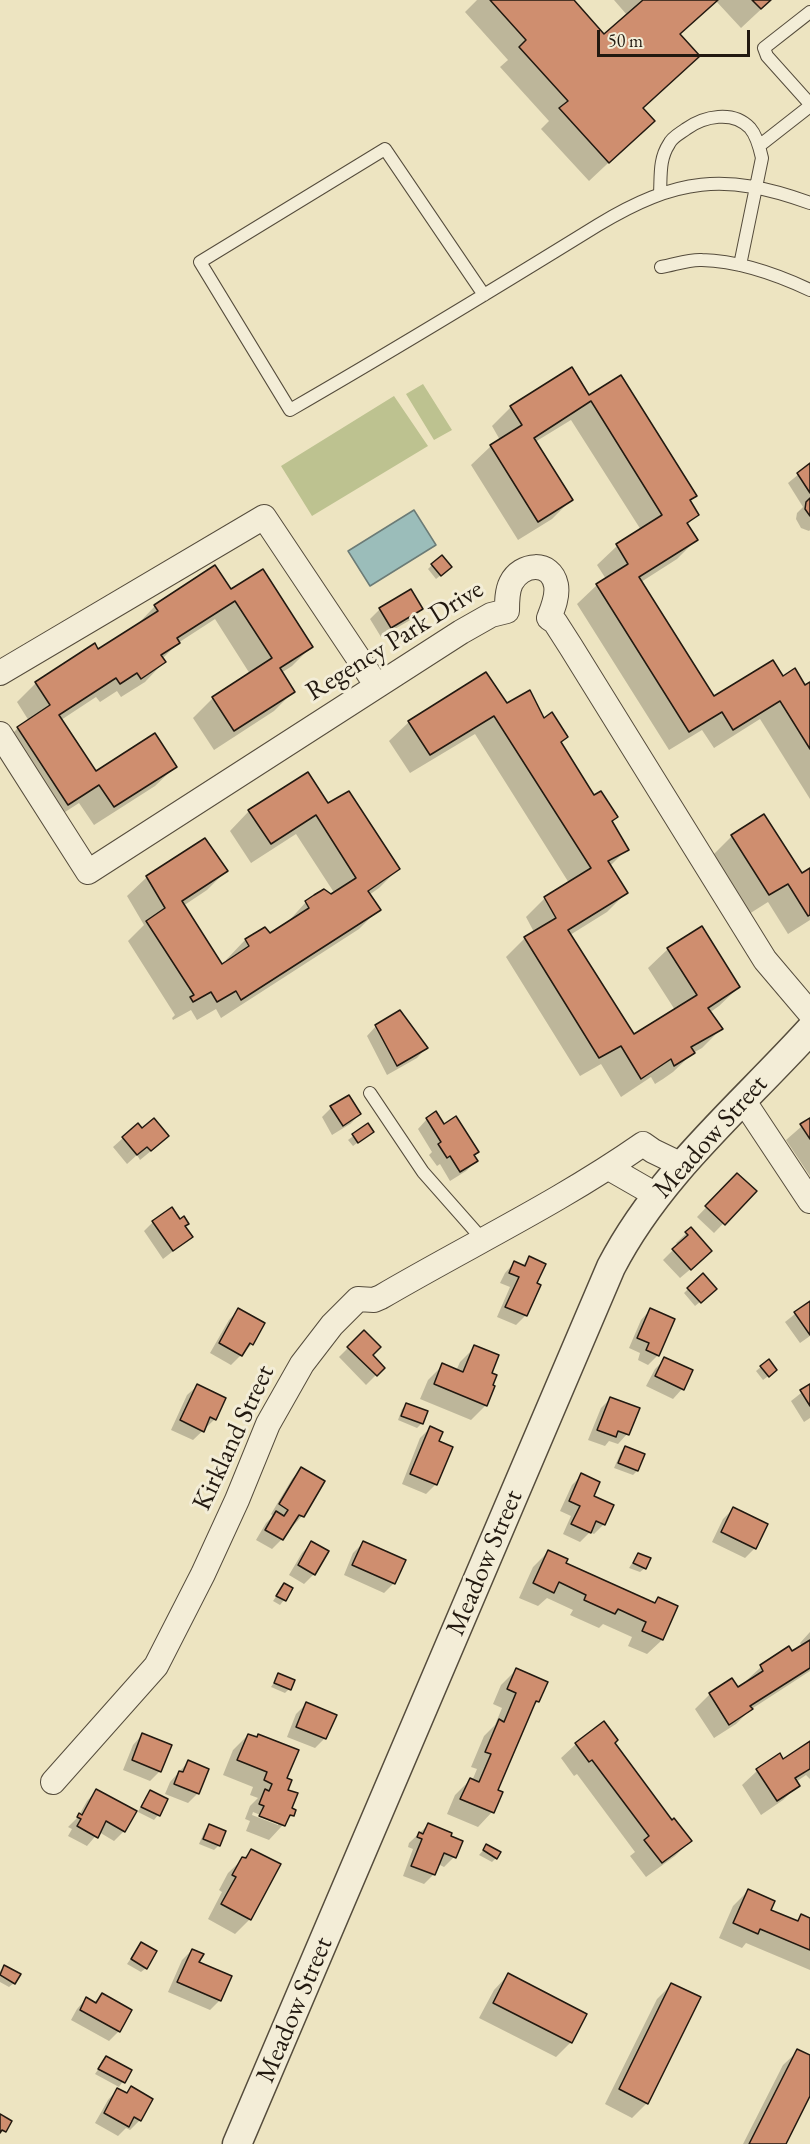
<!DOCTYPE html>
<style>
body{margin:0}
#map{position:relative;width:810px;height:2144px;overflow:hidden;background:#ede4c1;font-family:"EB Garamond",serif}
canvas{display:block}
.scale{position:absolute;left:597px;top:30px;width:153px;height:27px;box-sizing:border-box;border:3px solid #221910;border-top:0;padding-left:8px;font-size:18px;line-height:21px;white-space:nowrap;color:#221910;-webkit-text-stroke:4px #f3edd7;paint-order:stroke}
</style>
<div id="map">
<canvas width="810" height="2144"></canvas>
<div class="scale">50 m</div>
</div>
<script>
const g = document.querySelector('canvas').getContext('2d');
g.lineJoin = 'round';
function fill(path, color) { g.fillStyle = color; g.fill(path, 'evenodd'); }
function stroke(path, color, width, dash) { g.strokeStyle = color; g.lineWidth = width; g.lineCap = dash ? 'butt' : 'round'; g.setLineDash(dash || []); g.stroke(path); }
function drawText(font, color, halo, rows, align = 'center') {
  g.font = font + ' "EB Garamond",serif'; g.lineWidth = 6; g.setLineDash([]); g.textBaseline = 'middle'; g.strokeStyle = halo; g.fillStyle = color; for (const [text, x, y, turn = 0] of rows) {
    g.save(); g.translate(x, y); g.rotate((+turn || 0) * Math.PI / 180); g.textAlign = isNaN(turn) ? turn : align; if (halo) g.strokeText(text, 0, 0); g.fillText(text, 0, 0); g.restore();
  }
}
fill(new Path2D(`
 M423 384 452 430 434 440 406 394Z
 M394 396 428 446 312 516 281 466Z`), '#bdc290');
const water = new Path2D(`
 M414 510 436 545 370 586 348 551Z`);
fill(water, '#9bbdba');
stroke(water, '#6b7b76', 1.5);
fill(new Path2D(`
 M477 0H572L604 36 627 15 614 0H771L741 28 716 1 679 35 642 108 653 121 589 181 541 129 549 121 500 67 508 60 465 12Z
 M589 397 695 496 689 502 697 515 687 525 696 540 677 559 641 582 714 698 782 678 805 687 810 684V799L760 719 714 748 702 730 669 750 577 604 597 585 606 579 597 565 617 546 641 530 571 420 535 442 571 500 552 519 518 540 471 465 491 446 500 440 492 426 511 407Z
 M810 465V530L809 531 801 528 796 519 797 513 803 507 788 483Z
 M432 565 446 571 436 579 428 569Z
 M230 591 311 647 292 666 281 673 293 692 274 711 214 750 193 718 213 698 250 674 215 619 178 643 162 659 164 662 145 682 121 697 117 691 100 702 96 697 61 720 95 773 175 767 155 786 94 825 79 803 48 823 0 746 18 728 29 721 17 702 36 683 98 651 136 626 155 606Z
 M380 609H421L412 619 381 637 370 619Z
 M507 705 544 720 566 737 560 744 627 849 610 866 626 893 607 912 570 935 634 1036 675 1010 648 968 668 949 739 987 719 1006 709 1013 721 1029 702 1048 693 1053 673 1072 663 1079 655 1084 651 1077 621 1097 601 1064 580 1076 506 957 525 938 534 932 526 917 545 898 569 883 475 734 410 773 389 741 409 722Z
 M328 805 398 869 379 888 369 895 379 909 359 929 221 1018 216 1009 197 1020 191 1010 173 1020 172 1018 175 1015 128 941 144 925 127 896 147 877 226 871 207 890 183 906 222 966 227 962 226 960 245 940 264 929 270 935 287 923 306 902 335 894 296 834 251 863 230 831 249 811Z
 M732 836 801 875 810 870V920L788 934 768 902 749 914 713 855Z
 M376 1026 426 1048 417 1058 387 1075 367 1036Z
 M331 1108 360 1114 350 1124 332 1135 322 1117Z
 M427 1119 443 1126 476 1161 466 1171 450 1181 440 1164 437 1166 429 1155 432 1152 418 1129Z
 M810 1119V1176L786 1140Z
 M368 1125 367 1136 353 1146 348 1140Z
 M142 1130 157 1146 140 1160 137 1155 127 1164 113 1147 123 1138Z
 M737 1175 755 1191 714 1233 697 1217Z
 M153 1222 184 1227 191 1237 163 1259 144 1231Z
 M691 1229 700 1261 680 1278 663 1260 678 1245 676 1243Z
 M529 1258 535 1284 526 1315 516 1325 497 1317 510 1287 500 1283 505 1273 514 1263 522 1266Z
 M703 1275 711 1293 695 1306 684 1293Z
 M810 1302V1336L800 1343 785 1322Z
 M238 1310 252 1344 231 1365 210 1353 229 1320Z
 M650 1310 658 1355 648 1365 638 1360 640 1353 629 1348 641 1320Z
 M364 1332 371 1355 383 1368 366 1385 339 1357Z
 M475 1347 490 1374 486 1405 471 1420 420 1399 428 1380 443 1365 456 1371 460 1362Z
 M665 1359 682 1389 673 1399 646 1386 655 1369Z
 M768 1361 771 1374 763 1380 756 1371Z
 M197 1386 215 1419 193 1440 171 1430 187 1395Z
 M810 1386V1418L804 1422 791 1401Z
 M610 1399 627 1434 618 1444 609 1441 605 1446 588 1440 601 1408Z
 M407 1404 422 1423 417 1428 398 1420 402 1409Z
 M430 1428 438 1442 436 1484 426 1494 402 1484 420 1438Z
 M625 1447 637 1471 633 1475 614 1468 621 1452Z
 M301 1469 323 1481 302 1516 293 1526 291 1525 282 1539 272 1549 256 1540 266 1523 273 1516 271 1514 292 1479Z
 M582 1475 592 1497 612 1506 603 1525 594 1534 590 1532 580 1542 563 1534 571 1516 560 1511 572 1485Z
 M733 1509 755 1548 745 1558 712 1542 723 1519Z
 M311 1543 314 1574 304 1584 289 1575 302 1553Z
 M363 1543 394 1583 384 1593 344 1575 353 1553Z
 M548 1552 564 1564 653 1604 658 1599 676 1607 662 1640 647 1654 628 1646 632 1637 603 1624 599 1628 570 1615 573 1610 547 1598 538 1606 519 1598 533 1567Z
 M638 1554 645 1568 640 1572 629 1568Z
 M284 1585V1600L280 1605 273 1601Z
 M810 1632V1671L750 1710 736 1724 714 1738 695 1709 710 1694 732 1680 737 1689 747 1683 746 1681 761 1667 789 1648 792 1653 802 1646 800 1643Z
 M516 1670 538 1701 532 1708 496 1791 501 1793 492 1812 478 1827 447 1814 455 1795 470 1780 472 1781 477 1769 471 1767 484 1736 495 1725 502 1708 493 1704 501 1685Z
 M279 1675 289 1689 285 1693 271 1687Z
 M306 1704 325 1738 315 1748 287 1737 296 1714Z
 M142 1735 160 1771 150 1781 123 1770 133 1745Z
 M248 1735 286 1779 292 1815 269 1840 246 1831 250 1821 245 1819 250 1806 258 1798 250 1795 253 1787 223 1775 233 1750ZM253 1812 278 1822V1825L252 1815Z
 M613 1743 672 1822 690 1841 675 1856 646 1877 630 1856 635 1852 577 1774 574 1776 561 1758 576 1744Z
 M810 1743V1779L806 1775 796 1782 798 1785 783 1800 761 1815 742 1785 757 1771 779 1755 783 1761Z
 M188 1762 198 1793 188 1803 165 1794 170 1782Z
 M96 1791 124 1831 114 1841 99 1832 87 1846 68 1836 72 1829 68 1827 78 1817 87 1801Z
 M150 1791 158 1815 154 1820 138 1812 146 1796Z
 M210 1825 219 1845 214 1850 199 1844 205 1830Z
 M428 1825 454 1857 444 1867 438 1864 434 1874 424 1884 403 1876 413 1849 408 1847 409 1843Z
 M487 1846 496 1858 492 1862 479 1855Z
 M251 1851 250 1919 235 1934 208 1919 222 1892 219 1890 228 1873Z
 M748 1891 769 1910 795 1922 801 1916 810 1920V1970L746 1943 742 1948 719 1938 733 1906Z
 M141 1944 146 1968 141 1972 127 1964Z
 M192 1950 197 1963 220 2000 210 2010 168 1992 182 1960Z
 M5 1966 14 1983 9 1987 0 1982V1971Z
 M508 1975 571 2042 556 2057 479 2018 494 1990Z
 M672 1984 647 2103 632 2118 605 2104 657 1999Z
 M102 1995 119 2031 109 2041 71 2020 77 2009 86 1999 93 2003Z
 M798 2051 810 2057V2093L784 2144H743L783 2065Z
 M106 2058 130 2071 119 2087 95 2074Z
 M131 2088 140 2120 130 2130 126 2128 118 2136 95 2123 108 2100 117 2090 125 2094Z`), '#0003');
const building = new Path2D(`
 M490 0H574L604 34 643 0H718L680 34 700 56 643 108 655 121 609 163 559 108 568 101 519 47 526 40Z
 M752 0H771L761 9Z
 M572 367 589 395 621 375 697 496 690 500 699 515 687 523 698 540 639 577 714 696 773 660 783 676 795 668 805 685 810 682V749L780 701 733 730 722 712 689 732 596 584 628 564 616 544 662 515 591 401 534 438 573 500 538 522 490 445 522 425 510 406Z
 M810 463V493L797 473Z
 M810 498V516L805 509 806 502Z
 M442 555 452 567 441 576 431 564Z
 M215 565 231 589 263 569 313 647 280 668 295 692 234 731 212 697 272 658 235 601 177 638 180 643 161 655 166 662 141 679 137 673 120 684 116 678 59 715 96 771 155 733 177 767 114 807 99 785 68 805 17 727 50 705 35 682 95 643 98 649 158 611 154 605Z
 M411 589 423 609 391 628 379 608Z
 M486 672 507 703 530 690 544 718 552 712 568 737 561 742 594 795 601 791 618 817 612 821 629 850 608 861 628 893 568 930 634 1034 697 995 667 948 702 926 740 987 708 1008 723 1029 691 1047 695 1053 674 1066 671 1059 641 1079 621 1046 599 1058 524 937 556 918 544 897 591 868 494 716 430 755 408 721Z
 M308 772 328 803 349 791 400 869 368 891 381 910 241 1000 236 991 217 1002 211 992 193 1002 190 997 194 995 146 921 165 908 146 876 205 838 228 871 182 901 222 964 249 946 245 939 265 927 270 933 309 908 305 901 314 895 324 889 331 894 356 878 316 815 271 844 248 810Z
 M764 814 802 873 810 868V915L808 916 788 884 769 895 731 835Z
 M400 1010 428 1048 397 1066 375 1025Z
 M349 1095 361 1114 343 1126 330 1106Z
 M436 1111 444 1124 456 1116 479 1152 474 1155 478 1161 460 1172 450 1156 447 1158 438 1144 441 1142 426 1118Z
 M154 1118 169 1136 151 1151 147 1147 137 1155 122 1137 138 1123 142 1128Z
 M810 1118V1139L800 1124Z
 M368 1123 374 1132 358 1143 352 1134Z
 M737 1173 757 1191 725 1225 705 1206Z
 M172 1207 180 1219 184 1216 189 1224 185 1226 193 1237 173 1251 152 1221Z
 M691 1227 712 1251 691 1270 672 1249 688 1235 685 1232Z
 M529 1256 546 1264 537 1283 541 1285 527 1316 505 1307 519 1277 509 1273 514 1261 525 1266Z
 M703 1273 717 1289 701 1303 687 1288Z
 M810 1301V1335L794 1312Z
 M238 1308 265 1323 253 1345 250 1343 242 1356 219 1343Z
 M650 1308 675 1319 659 1356 646 1350 649 1343 637 1338Z
 M364 1330 381 1347 373 1355 385 1368 377 1376 347 1347Z
 M474 1345 499 1355 492 1373 497 1375 493 1385 495 1386 487 1406 434 1384 442 1363 463 1372Z
 M664 1357 693 1370 684 1390 655 1376Z
 M769 1359 777 1370 769 1377 760 1366Z
 M197 1384 226 1398 216 1420 210 1417 204 1432 180 1420Z
 M810 1384V1406L800 1390Z
 M610 1397 640 1408 629 1435 618 1431 616 1437 597 1430Z
 M406 1403 428 1411 423 1424 401 1416Z
 M430 1426 443 1432 439 1441 453 1447 437 1485 410 1474Z
 M625 1446 645 1454 638 1471 618 1463Z
 M301 1467 325 1481 304 1517 299 1515 283 1540 265 1530 276 1511 284 1516 288 1510 279 1504Z
 M581 1473 600 1482 594 1496 614 1505 605 1525 596 1521 591 1533 571 1524 580 1506 569 1501Z
 M733 1507 768 1524 756 1549 721 1532Z
 M311 1541 329 1551 315 1575 298 1565Z
 M363 1541 406 1560 395 1584 352 1565Z
 M548 1550 568 1559 566 1563 655 1603 658 1597 678 1606 663 1640 642 1631 646 1622 618 1609 615 1614 584 1600 586 1595 559 1582 554 1593 533 1583Z
 M638 1553 651 1558 646 1569 633 1563Z
 M284 1583 293 1588 286 1601 276 1596Z
 M810 1640V1668L750 1706 753 1709 729 1725 709 1693 732 1678 738 1687 763 1671 760 1665 789 1646 792 1651Z
 M516 1668 548 1682 539 1702 536 1701 498 1790 503 1792 494 1813 460 1799 470 1778 479 1782 491 1754 485 1752 499 1719 504 1722 516 1693 507 1689Z
 M278 1673 295 1680 291 1690 274 1683Z
 M306 1702 337 1715 326 1739 296 1727Z
 M604 1721 618 1740 615 1743 672 1820 674 1818 692 1841 662 1863 644 1840 649 1836 592 1760 589 1762 575 1743Z
 M142 1733 172 1745 161 1772 132 1760Z
 M248 1734 257 1737 258 1734 299 1750 287 1778 292 1780 288 1790 298 1793 292 1808 296 1810 294 1816 290 1815 285 1826 259 1816 264 1806 259 1804 265 1789 269 1791 272 1784 264 1780 267 1772 237 1760Z
 M810 1741V1769L795 1778 800 1786 777 1801 756 1769 780 1753 783 1759Z
 M188 1760 209 1769 199 1794 174 1784 179 1771 183 1772Z
 M96 1789 137 1811 125 1832 106 1821 98 1838 77 1826 81 1819 77 1817 79 1813 82 1815Z
 M150 1790 168 1799 160 1816 141 1807Z
 M428 1823 452 1833 451 1836 463 1841 456 1858 444 1853 435 1875 411 1866 422 1839 417 1837 419 1832 423 1834Z
 M209 1824 226 1831 220 1846 203 1839Z
 M486 1844 501 1852 497 1859 483 1850Z
 M251 1849 281 1864 251 1920 221 1904 236 1877 232 1875 242 1857 246 1858Z
 M748 1889 775 1901 771 1910 798 1921 801 1914 810 1918V1950L760 1929 758 1934 733 1923Z
 M141 1942 157 1951 147 1969 131 1959Z
 M192 1949 204 1954 199 1962 232 1976 221 2001 177 1982Z
 M4 1965 21 1974 15 1984 0 1975Z
 M508 1973 587 2014 572 2043 493 2003Z
 M671 1983 701 1997 648 2104 619 2089Z
 M102 1993 132 2010 120 2032 80 2010 86 1997 96 2003Z
 M797 2049 810 2055V2096L786 2144H749Z
 M106 2056 132 2070 125 2083 98 2069Z
 M131 2086 153 2099 141 2121 134 2117 129 2127 104 2113 117 2088 127 2093Z
 M0 2114 12 2121 6 2132 2 2130 0 2133Z`);
fill(building, '#cf8e6f');
stroke(building, '#221910', 1.5);
const service = new Path2D(`
 M810 12 764 48 767 56 810 104
 M759 146 810 106
 M660 193C661 176 659 159 669 144 672 137 681 133 686 129 704 116 733 110 750 128 757 136 760 149 762 158L740 265
 M661 267C674 265 689 259 702 260 740 261 776 274 810 290
 M484 295 385 149 200 262 290 410C394 350 496 288 598 225 676 178 725 172 810 203
 M370 1093 423 1172 483 1240`);
const minor = new Path2D(`
 M0 673 264 517 377 686
 M0 734 88 872 461 632 491 615 507 611C507 602 507 591 511 583 521 563 551 560 556 585 558 596 553 608 549 618L555 622 571 647 765 960 810 1013
 M743 1100 810 1201
 M609 1168 656 1195
 M53 1782 156 1666 203 1574 237 1500 268 1424 302 1364 332 1325 358 1299 374 1300 381 1297C468 1246 560 1202 643 1144L653 1151 682 1165`);
const tertiary = new Path2D(`
 M237 2144 611 1267C659 1174 740 1107 810 1030`);
stroke(service, '#554c3c', 14);
stroke(minor, '#554c3c', 26);
stroke(tertiary, '#554c3c', 31);
stroke(service, '#f3edd7', 12);
stroke(minor, '#f3edd7', 24);
stroke(tertiary, '#f3edd7', 28);
drawText('27px', '#221910', '#f3edd7', [
 ["Regency Park Drive",395,641,-32],
 ["Meadow Street",711,1137,-48],
 ["Kirkland Street",234,1438,-65],
 ["Meadow Street",485,1563,-67],
 ["Meadow Street",295,2010,-67]
]);
</script>
